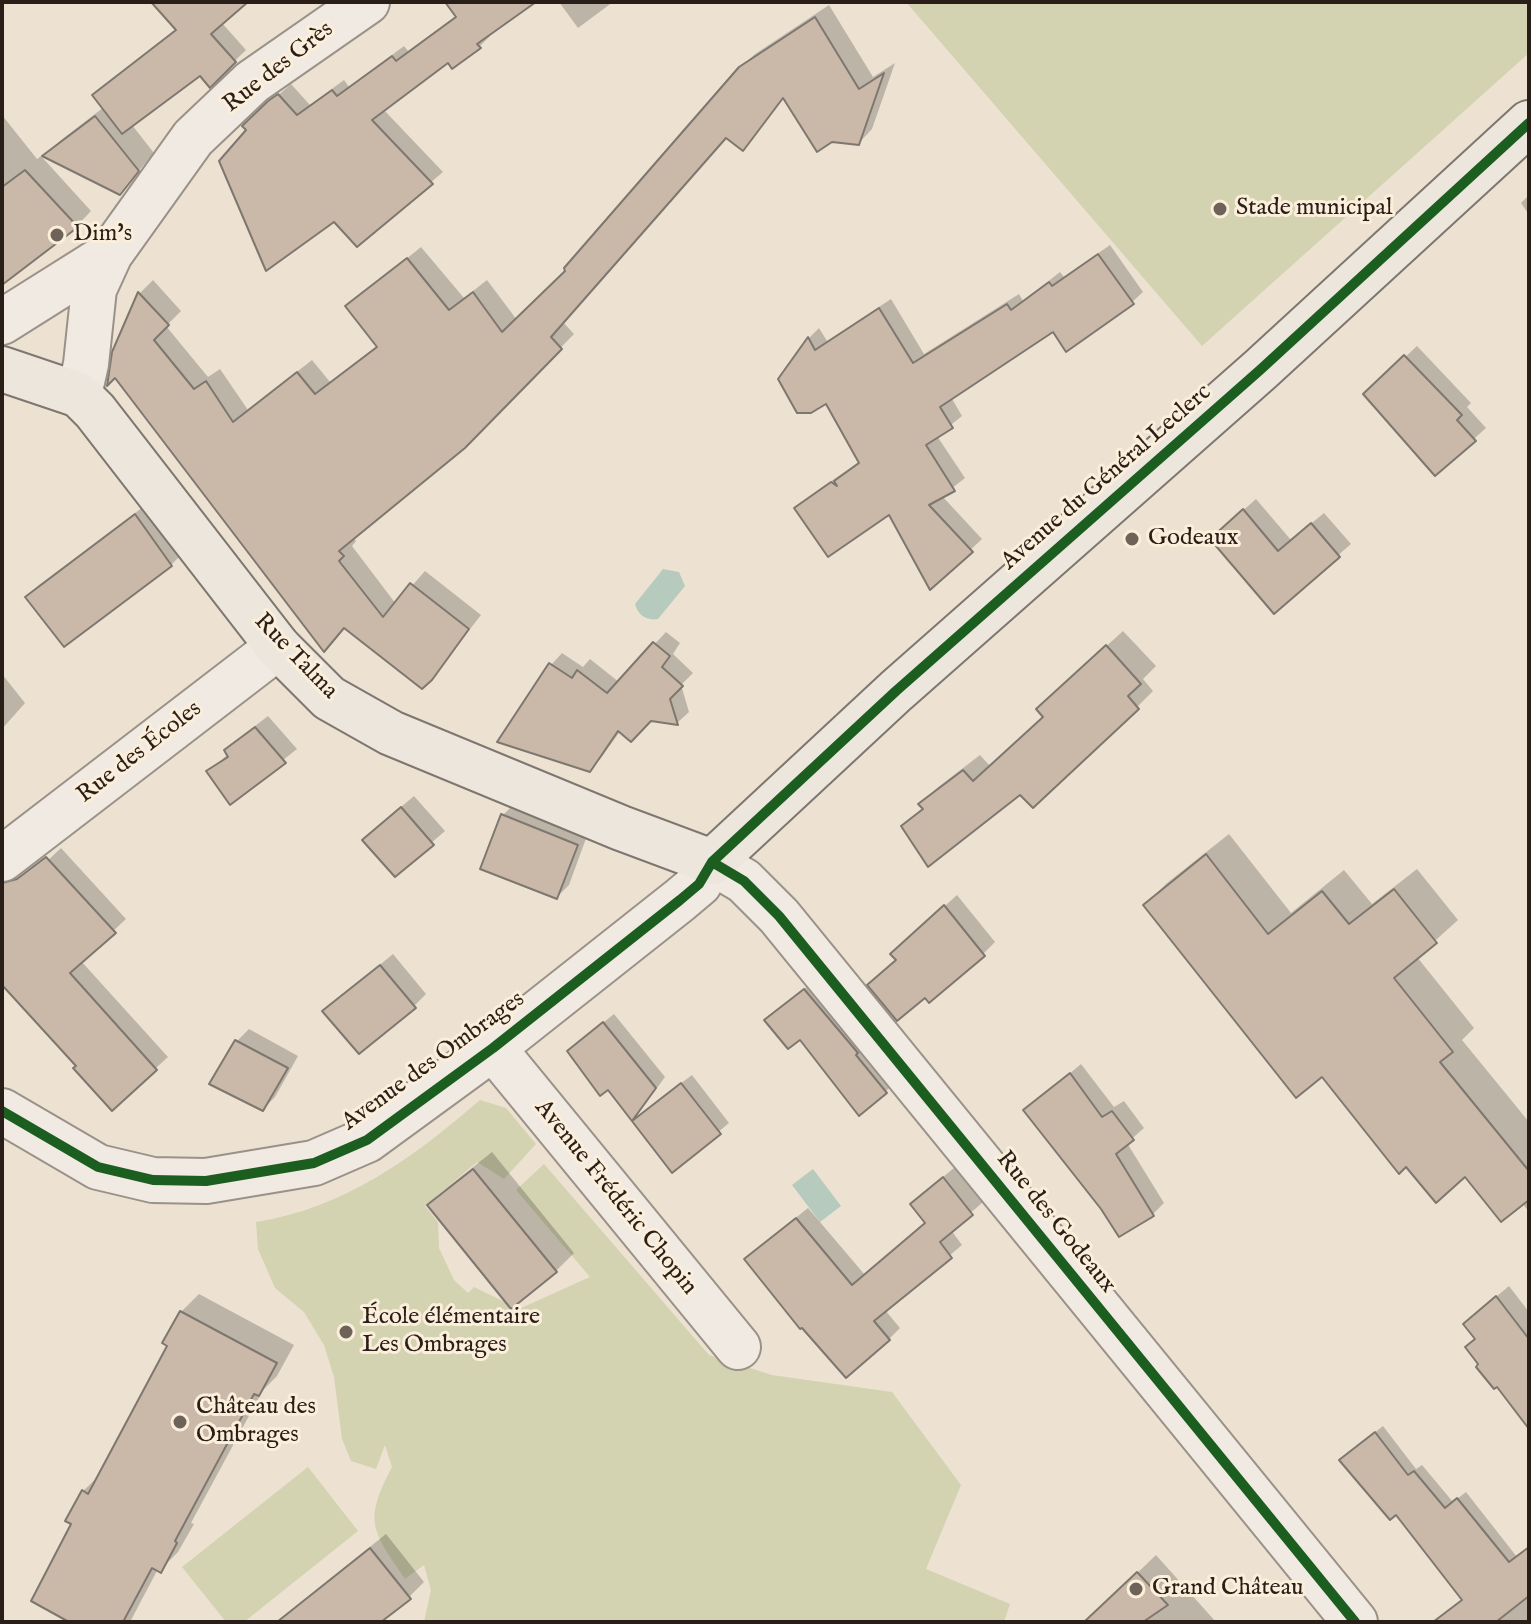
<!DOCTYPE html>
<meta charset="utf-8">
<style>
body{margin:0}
#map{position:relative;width:1531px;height:1624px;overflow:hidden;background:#ede2d2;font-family:"IM FELL English",serif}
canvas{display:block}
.frame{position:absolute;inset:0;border:4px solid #2a1f18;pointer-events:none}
</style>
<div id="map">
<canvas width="1531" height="1624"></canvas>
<div class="frame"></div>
</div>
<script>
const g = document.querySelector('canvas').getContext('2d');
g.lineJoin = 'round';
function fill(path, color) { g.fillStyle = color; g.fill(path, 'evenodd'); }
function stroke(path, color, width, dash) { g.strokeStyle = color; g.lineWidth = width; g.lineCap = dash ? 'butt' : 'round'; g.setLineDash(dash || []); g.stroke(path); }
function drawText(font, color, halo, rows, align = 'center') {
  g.font = font + ' "IM FELL English",serif'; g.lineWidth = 6; g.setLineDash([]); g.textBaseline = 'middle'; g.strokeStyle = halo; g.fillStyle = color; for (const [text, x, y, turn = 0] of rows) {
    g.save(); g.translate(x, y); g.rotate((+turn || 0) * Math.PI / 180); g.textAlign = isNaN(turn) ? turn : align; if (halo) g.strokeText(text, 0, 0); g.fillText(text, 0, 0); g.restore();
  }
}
fill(new Path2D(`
 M906 2H1529V53L1202 346Z
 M480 1100 506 1108 536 1144 504 1179 477 1162 425 1206 438 1222 439 1248 454 1280 468 1293 474 1287 519 1309 590 1277 516 1190 544 1164 709 1355 772 1375 892 1392 961 1485 926 1569 1010 1604 1004 1622H424L431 1590 424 1565 405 1579C372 1530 363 1522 392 1467L385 1445 376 1469 351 1461 342 1439 334 1377 324 1345 304 1312 275 1288 258 1249 256 1222C345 1208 414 1157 480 1100Z
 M308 1467 358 1531 244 1622H226L182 1567Z`), '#d3d2b1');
fill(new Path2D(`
 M663 569 679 572 685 586 658 619C646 621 638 615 635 604Z
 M813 1169 841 1206 820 1222 792 1185Z`), '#b6cabd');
fill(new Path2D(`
 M170 2H245L222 23 246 50 210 85 200 73 132 125 154 153 120 193 45 156 61 140 104 107 95 95 106 84 178 28Z
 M448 2H532L489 33 490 36 479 47 449 60 384 110 443 172 357 245 248 130 256 115 291 84 310 105 344 80 349 87 404 46 408 51 457 15Z
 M559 2H613L578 28Z
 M829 5 873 77 895 63 872 129 859 143 784 97 743 148 727 136 563 322 574 334 464 446 353 537 356 541 352 546 396 604 425 571 481 615 436 673 346 626 324 649 114 353 140 293 153 280 181 311 166 326 208 377 220 369 248 410 312 360 330 382 378 345 348 306 421 247 464 298 487 280 517 320 567 271 740 68 755 54Z
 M2 115 37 159 41 156 91 211 77 226 2 282Z
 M1529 195V215L1521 203Z
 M1110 245 1143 292 1132 302 1053 330 951 397 962 416 937 436 965 478 942 496 982 539 931 587 889 512 797 508 807 498 860 461 827 401 781 379 809 338 819 328 827 341 891 299 924 354 1019 294 1023 301 1060 272 1064 277Z
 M1417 346 1471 403 1467 407 1486 428 1436 473 1366 394Z
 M1256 499 1291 540 1324 513 1351 544 1274 611 1224 527Z
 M147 504 183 553 171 565 27 597 39 585Z
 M1123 631 1156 666 1143 679 1153 691 1137 707 1020 792 903 826 924 807 921 804 937 788 980 755 990 766 1045 716 1055 693Z
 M666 632 680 643 673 654 693 673 681 685 689 712 677 723 651 719 621 730 601 758 589 770 551 665 562 653 583 667 590 659 619 682Z
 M2 674 25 703 2 729Z
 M268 716 297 749 230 802 209 771 228 754 226 751 238 739Z
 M414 796 445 831 395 874 376 828Z
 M515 803 588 833 569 885 557 897 503 815Z
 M1229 834 1291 913 1344 870 1372 904 1417 869 1458 920 1417 957 1474 1028 1462 1040 1529 1122V1212L1522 1203 1465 1174 1406 1164 1323 1075 1145 905 1167 883Z
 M61 848 126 919 81 961 168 1057 112 1108 79 1066 2 982V924L6 900Z
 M957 895 995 942 983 954 925 995 897 960 905 942Z
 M393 954 426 994 414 1006 337 1000Z
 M814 981 895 1082 886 1091 800 1037 766 1020Z
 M614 1014 665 1077 636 1117 692 1075 729 1123 673 1170 608 1088 579 1042Z
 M249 1029 298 1056 275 1097 263 1109 237 1041Z
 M1081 1064 1114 1107 1124 1101 1144 1128 1127 1143 1164 1203 1153 1214 1103 1208 1026 1110Z
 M492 1152 574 1253 556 1271 430 1205 448 1187Z
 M955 1167 983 1202 951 1230 962 1245 885 1310 900 1328 889 1339 758 1248 808 1208 865 1275 926 1222 924 1193Z
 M1509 1286 1529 1312V1387L1480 1364 1476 1338 1478 1312Z
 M199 1294 294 1345 277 1376 263 1390 191 1523 194 1524 178 1552 160 1570 158 1569 130 1622H73V1524L83 1491 102 1473 170 1345 181 1312Z
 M1383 1426 1416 1469 1422 1465 1453 1502 1466 1492 1517 1557 1529 1548V1622H1435L1463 1599 1349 1453Z
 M386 1534 424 1582 409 1597 378 1622H276Z
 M1156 1555 1216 1622H1086Z`), '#0003');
const building = new Path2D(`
 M151 2H248L211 34 236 62 210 88 200 76 122 134 92 95 176 30Z
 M445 2H536L477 44 481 48 452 69 448 63 372 120 433 184 357 247 334 222 266 271 219 161 246 130 242 126 268 101 278 94 297 115 332 90 337 96 392 56 396 61 456 17Z
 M815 17 859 89 884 73 859 145 832 142 817 152 783 98 743 151 726 138 551 337 562 349 465 448 339 551 344 556 339 561 383 617 410 583 469 629 432 680 422 689 344 628 324 652 115 378 107 386 112 352 138 292 169 325 154 340 194 389 206 381 233 422 297 372 315 394 377 347 345 306 407 258 449 310 473 292 502 332 565 271 564 268 739 67Z
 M95 116 139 171 120 195 42 156Z
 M25 170 78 227 2 285V187Z
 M1098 254 1134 304 1066 352 1053 332 940 407 953 428 926 445 955 491 929 505 973 552 930 590 889 515 828 557 794 508 831 482 837 486 834 481 859 463 826 404 811 413H797L778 379 808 337 815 350 879 308 913 363 1007 304 1011 310 1049 282 1052 286Z
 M1404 355 1462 415 1457 420 1476 441 1435 476 1363 394Z
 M1243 509 1278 551 1311 523 1340 557 1274 614 1210 539Z
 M135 514 172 566 64 647 25 597Z
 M653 642 670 656 662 667 683 686 670 699 678 725 651 721 631 742 618 731 590 772 497 742 549 663 572 678 577 670 607 693Z
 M1106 645 1141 684 1128 696 1139 709 1033 808 1020 795 928 867 901 826 923 809 918 804 963 770 973 781 1043 717 1036 709Z
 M255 727 286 763 230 805 206 771 228 757 224 750Z
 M401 807 434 845 395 877 362 840Z
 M501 814 578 845 557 899 480 869Z
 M1206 854 1268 934 1322 891 1349 924 1394 889 1437 943 1394 978 1453 1052 1440 1062 1529 1171V1200L1501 1222 1465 1177 1436 1203 1406 1167 1399 1174 1322 1077 1296 1098 1143 905Z
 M46 857 116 933 70 973 157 1070 112 1111 73 1068 76 1066 2 985V883L17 879Z
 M944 905 985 956 929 1003 925 998 897 1021 867 985 896 960 890 954Z
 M380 965 416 1008 359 1054 322 1011Z
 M804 989 858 1053 856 1055 887 1093 859 1116 800 1040 788 1049 764 1020Z
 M603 1022 656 1088 632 1121 681 1083 721 1134 672 1173 608 1090 600 1096 567 1051Z
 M235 1040 288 1068 263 1111 209 1084Z
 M1070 1073 1102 1117 1112 1111 1134 1140 1116 1154 1154 1216 1119 1237 1101 1209 1023 1110Z
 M473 1169 557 1272 511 1309 427 1205Z
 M943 1177 973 1215 940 1242 952 1258 874 1321 890 1340 846 1378 802 1328 800 1329 744 1259 796 1218 852 1285 925 1223 910 1204Z
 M1496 1296 1529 1339V1429L1497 1387 1494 1389 1476 1367 1478 1364 1465 1347 1475 1339 1463 1324Z
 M180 1311 277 1363 259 1396 254 1394 175 1541 177 1543 161 1573 152 1568 123 1622H69L31 1601 71 1524 65 1521 82 1490 88 1494 167 1346 162 1343Z
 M1375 1432 1408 1475 1414 1471 1445 1508 1457 1498 1509 1562 1529 1547V1596L1496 1622H1433L1462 1600 1396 1515 1390 1520 1339 1460Z
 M370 1548 411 1599 381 1622H277Z
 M1137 1572 1168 1605 1143 1622H1084Z`);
fill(building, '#cab8a9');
stroke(building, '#7e776f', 2);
const minor = new Path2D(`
 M2 322 110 254
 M79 395 86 364 94 289 110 254 193 138 252 82 367 2
 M2 859 278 647
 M493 1048 738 1347
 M2 1111 98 1167 153 1180 206 1181 314 1163 367 1140 493 1048 680 900 699 884 712 862 744 881 779 916 1355 1622`);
const major = new Path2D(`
 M2 369 79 395 95 411 278 647 329 698 391 733 621 828 712 862 896 691 1260 370 1529 123`);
stroke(minor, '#9a9288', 48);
stroke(major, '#7e776f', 48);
stroke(minor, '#f0eae2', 44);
stroke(major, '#ede6dd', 44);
stroke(new Path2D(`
 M712 862 744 881 779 916 1355 1622
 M2 1111 98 1167 153 1180 206 1181 314 1163 367 1140 493 1048 680 900 699 884 712 862 896 691 1260 370 1529 123`), '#1b5e20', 10);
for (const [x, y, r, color] of [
 [1220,209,8,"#6e6359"],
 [57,235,8,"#6e6359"],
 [1132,539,8,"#6e6359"],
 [346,1332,8,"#6e6359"],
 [180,1422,8,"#6e6359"],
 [1136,1589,8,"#6e6359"]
]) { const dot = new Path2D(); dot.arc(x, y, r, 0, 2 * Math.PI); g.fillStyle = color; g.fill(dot); stroke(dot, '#fbeeda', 3); }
drawText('24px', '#2a1f18', '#fbeeda', [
 ["Rue des Grès",279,68,-38],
 ["Avenue du Général Leclerc",1107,478,-41],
 ["Rue Talma",295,657,46],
 ["Rue des Écoles",140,753,-38],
 ["Avenue des Ombrages",434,1062,-36],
 ["Avenue Frédéric Chopin",615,1198,51],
 ["Rue des Godeaux",1055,1223,51]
]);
drawText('24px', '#2a1f18', '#fbeeda', [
 ["Stade municipal",1236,209],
 ["Dim's",73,235],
 ["Godeaux",1148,539],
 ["École élémentaire",362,1318],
 ["Les Ombrages",362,1346],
 ["Château des",196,1408],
 ["Ombrages",196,1436],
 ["Grand Château",1152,1589]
], 'left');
</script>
